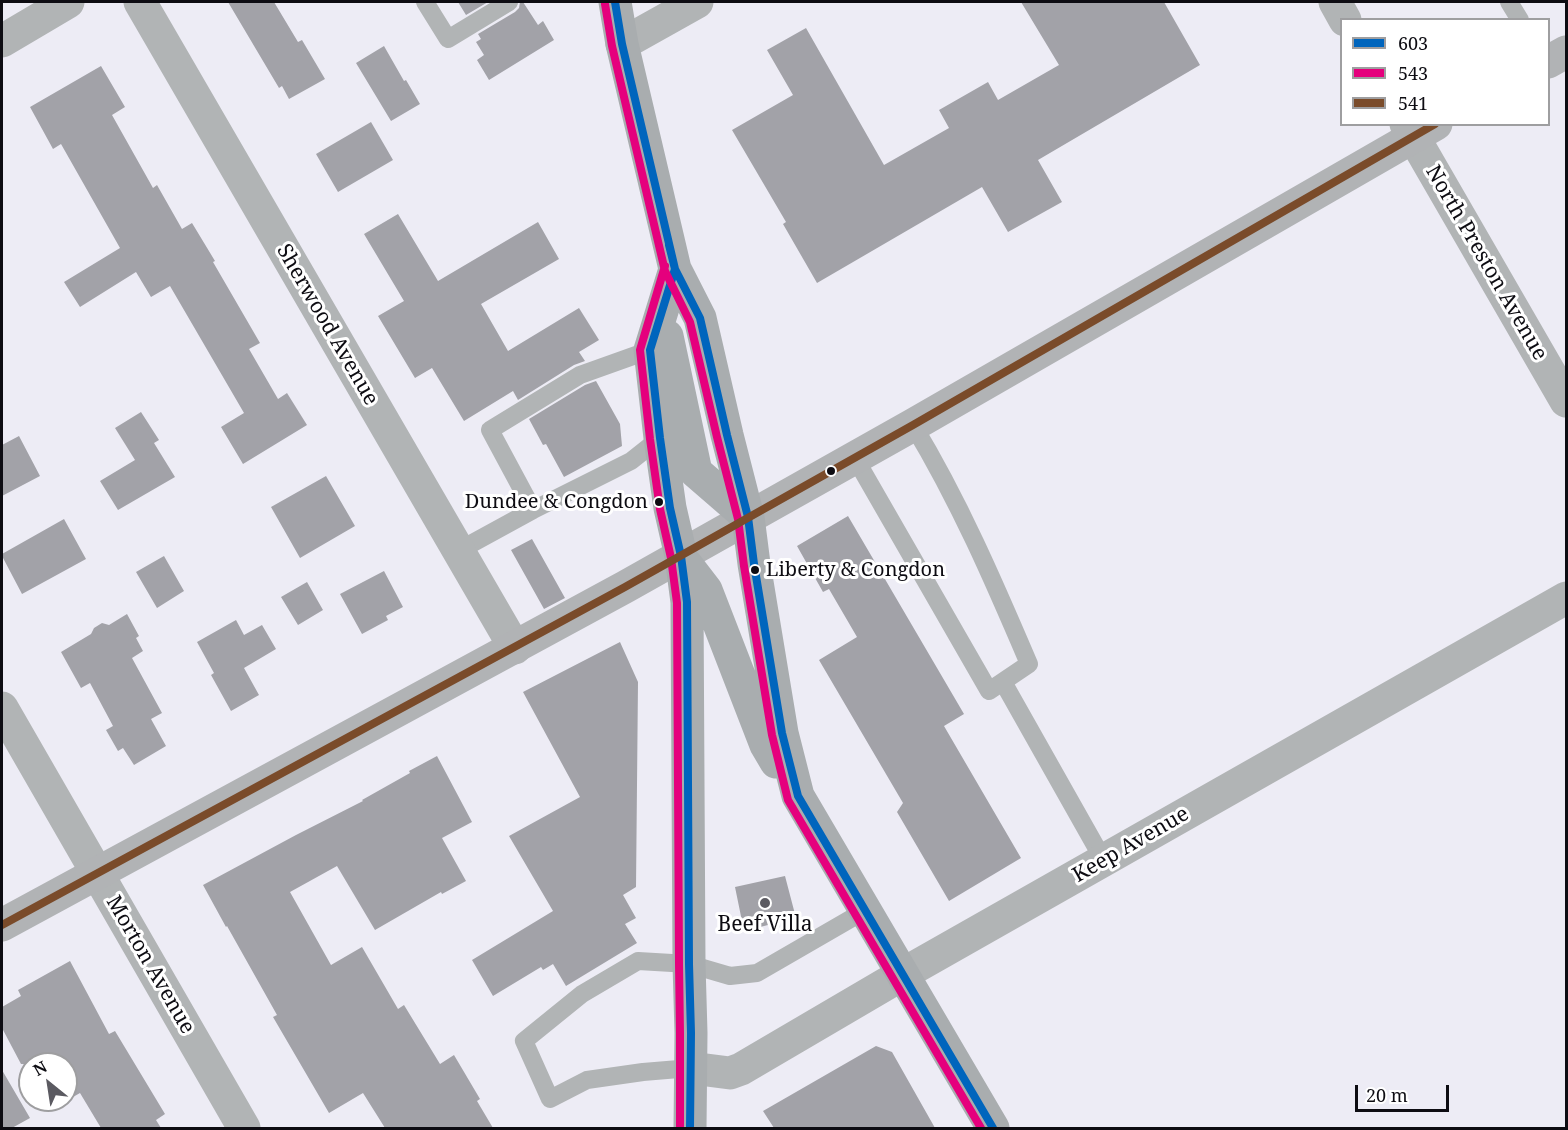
<!DOCTYPE html>
<style>
body{margin:0}
#map{position:relative;width:1568px;height:1130px;overflow:hidden;background:#edecf5;font-family:"Noto Serif",serif}
canvas{display:block}
.frame{position:absolute;inset:0;border:3px solid #0d0c12;pointer-events:none}
.legend{position:absolute;left:1340px;top:18px;width:210px;height:108px;box-sizing:border-box;background:#fff;border:2px solid #9e9ea0;margin:0;padding:8px 10px;list-style:none;font-size:18px;color:#0d0c12}
.legend li{display:flex;align-items:center;gap:12px;height:30px}
.legend b{width:30px;border:2px solid #9e9ea0}
.north{position:absolute;left:18px;top:1052px;width:60px;height:60px;box-sizing:border-box;background:#fff;border:2px solid #9e9ea0;border-radius:50%;rotate:330deg;font-size:16px;font-weight:700;line-height:24px;text-align:center;color:#0d0c12}
.north::after{content:'';display:block;margin:auto;width:21px;height:27px;background:#5b5a61;clip-path:polygon(50% 0,100% 100%,50% 72%,0 100%)}
.scale{position:absolute;left:1355px;top:1085px;width:94px;height:27px;box-sizing:border-box;border:3px solid #0d0c12;border-top:0;padding-left:8px;font-size:18px;line-height:21px;white-space:nowrap;color:#0d0c12;-webkit-text-stroke:4px #fff;paint-order:stroke}
</style>
<div id="map">
<canvas width="1568" height="1130"></canvas>
<div class="frame"></div>
<ul class="legend">
<li><b style="height:8px;background:#0065bd"></b>603</li>
<li><b style="height:8px;background:#e5007d"></b>543</li>
<li><b style="height:8px;background:#7a4b2a"></b>541</li>
</ul>
<div class="north">N</div>
<div class="scale">20 m</div>
</div>
<script>
const g = document.querySelector('canvas').getContext('2d');
g.lineJoin = 'round';
function fill(path, color) { g.fillStyle = color; g.fill(path, 'evenodd'); }
function stroke(path, color, width, dash) { g.strokeStyle = color; g.lineWidth = width; g.lineCap = dash ? 'butt' : 'round'; g.setLineDash(dash || []); g.stroke(path); }
function drawText(font, color, halo, rows, align = 'center') {
  g.font = font + ' "Noto Serif",serif'; g.lineWidth = 6; g.setLineDash([]); g.textBaseline = 'middle'; g.strokeStyle = halo; g.fillStyle = color; for (const [text, x, y, turn = 0] of rows) {
    g.save(); g.translate(x, y); g.rotate((+turn || 0) * Math.PI / 180); g.textAlign = isNaN(turn) ? turn : align; if (halo) g.strokeText(text, 0, 0); g.fillText(text, 0, 0); g.restore();
  }
}
fill(new Path2D(`
 M228 2H274L298 42 302 40 325 79 289 99 282 86 279 88Z
 M458 2H488L466 15Z
 M520 2H523L538 25 543 21 554 40 489 80 477 60 484 55 476 42 481 39 478 34 515 12 519 8Z
 M1021 2H1164L1200 65 1038 160 1062 202 1008 232 982 187 817 283 783 224 786 222 732 130 793 95 767 50 806 28 884 165 949 128 939 110 988 82 998 100 1059 65Z
 M384 46 404 81 406 80 420 104 391 121 356 63Z
 M101 66 125 107 112 115 153 188 157 185 182 229 192 223 215 261 213 262 260 343 249 349 278 399 287 393 307 425 243 464 221 427 244 413 170 286 151 297 136 272 80 307 64 282 120 248 61 144 53 149 30 107Z
 M371 122 393 160 338 192 316 154Z
 M398 214 438 281 538 222 559 259 481 304 508 351 579 308 599 340 579 352 585 361 574 365 518 400 513 391 464 421 432 368 415 378 378 316 404 301 364 234Z
 M596 381 620 424 622 446 564 477 546 444 543 445 529 419 585 385Z
 M141 412 159 440 154 443 175 477 118 510 100 481 135 460 115 428Z
 M19 436 40 476 2 496V445Z
 M326 476 355 526 300 558 271 507Z
 M848 516 964 714 944 726 1021 858 949 901 897 812 903 803 819 660 857 637 829 589 823 592 797 546Z
 M64 519 86 559 22 594 2 556V554Z
 M532 539 565 598 544 609 511 550Z
 M164 556 184 591 157 608 136 572Z
 M384 571 403 607 386 616 388 620 362 634 340 594Z
 M307 582 323 610 298 625 281 597Z
 M127 614 139 636 136 638 143 651 132 658 162 713 151 719 166 746 134 765 123 748 118 751 106 730 113 726 90 683 81 688 61 652 91 634 94 628 102 623 109 625Z
 M236 620 244 635 262 625 276 649 244 668 259 695 231 711 211 675 214 673 197 642Z
 M620 642 638 682 636 887 623 895 636 918 625 924 637 943 566 986 553 964 543 970 541 967 493 996 472 960 553 911 509 836 580 797 523 692Z
 M437 756 472 822 442 838 466 881 442 894 441 892 375 930 337 866 290 892 331 965 362 947 398 1009 404 1005 440 1064 454 1055 480 1099 477 1101 493 1128H385L363 1093 329 1113 273 1017 277 1015 227 926 226 927 203 885 296 835 363 801 362 800 410 773 409 771Z
 M785 876 796 918 744 931 735 887Z
 M70 961 109 1034 115 1031 165 1114 156 1120 161 1128H101L80 1093 66 1101V1064H21L2 1028V1007L21 996 18 990Z
 M876 1046 892 1052 935 1128H774L763 1111Z
 M2 1070 30 1118 12 1128H2Z`), '#a2a2a8');
stroke(new Path2D(`
 M425 2 448 39 509 2
 M1509 2 1520 20
 M855 458 989 691 1029 664C994 582 959 501 913 425
 M533 510 490 430 580 375 650 350
 M458 551 533 510 631 461 660 438
 M1003 682 1104 861
 M691 1068 643 1072 587 1080 550 1099 524 1041 582 994 638 961 689 964 730 976 757 973 866 910`), '#b1b4b5', 18);
stroke(new Path2D(`
 M140 2 515 648
 M1335 2 1345 20
 M2 41 68 2
 M622 44 697 2
 M1406 124 1566 401
 M2 708 244 1128
 M691 1068 730 1073 741 1069 903 974 1566 598`), '#b1b4b5', 33);
stroke(new Path2D(`
 M1548 62 1566 52
 M2 925 625 587 913 425 1436 124`), '#b1b3b5', 33);
stroke(new Path2D(`
 M615 2 622 44 675 269 700 318 727 435 748 517 754 564 782 733 798 796 993 1128
 M675 269 650 350 660 438 670 508 681 556 687 602 689 964 691 1033 690 1128
 M667 336 696 472 748 517
 M686 564 706 590 766 745 776 762`), '#a9adaf', 33);
stroke(new Path2D(`
 M615 2 622 44 675 269 700 318 727 435 748 517 754 564 782 733 798 796 993 1128
 M669 245 675 269 650 350 660 438 670 508 681 556 687 602 689 964 691 1033 690 1128`), '#0065bd', 8);
stroke(new Path2D(`
 M605 4 612 46 665 271 690 322 717 437 738 519 744 566 772 735 788 800 981 1128
 M665 266 640 350 650 439 660 509 671 558 677 603 679 964 680 1033V1128`), '#e5007d', 8);
stroke(new Path2D(`
 M2 925 625 587 913 425 1435 124`), '#7a4b2a', 8);
for (const [x, y, r, color] of [
 [831,471,5,"#0d0c12"],
 [659,502,5,"#0d0c12"],
 [755,570,5,"#0d0c12"],
 [765,903,6,"#5b5a61"]
]) { const dot = new Path2D(); dot.arc(x, y, r, 0, 2 * Math.PI); g.fillStyle = color; g.fill(dot); stroke(dot, '#fff', 2); }
drawText('20px', '#0d0c12', '#fff', [
 ["Dundee & Congdon",648,502],
 ["Liberty & Congdon",766,570,"left"]
], 'right');
drawText('21px', '#0d0c12', '#fff', [
 ["North Preston Avenue",1486,263,60],
 ["Sherwood Avenue",327,325,60],
 ["Keep Avenue",1131,845,-30],
 ["Morton Avenue",150,965,60]
]);
drawText('21px', '#0d0c12', '#fff', [
 ["Beef Villa",765,925]
]);
</script>
